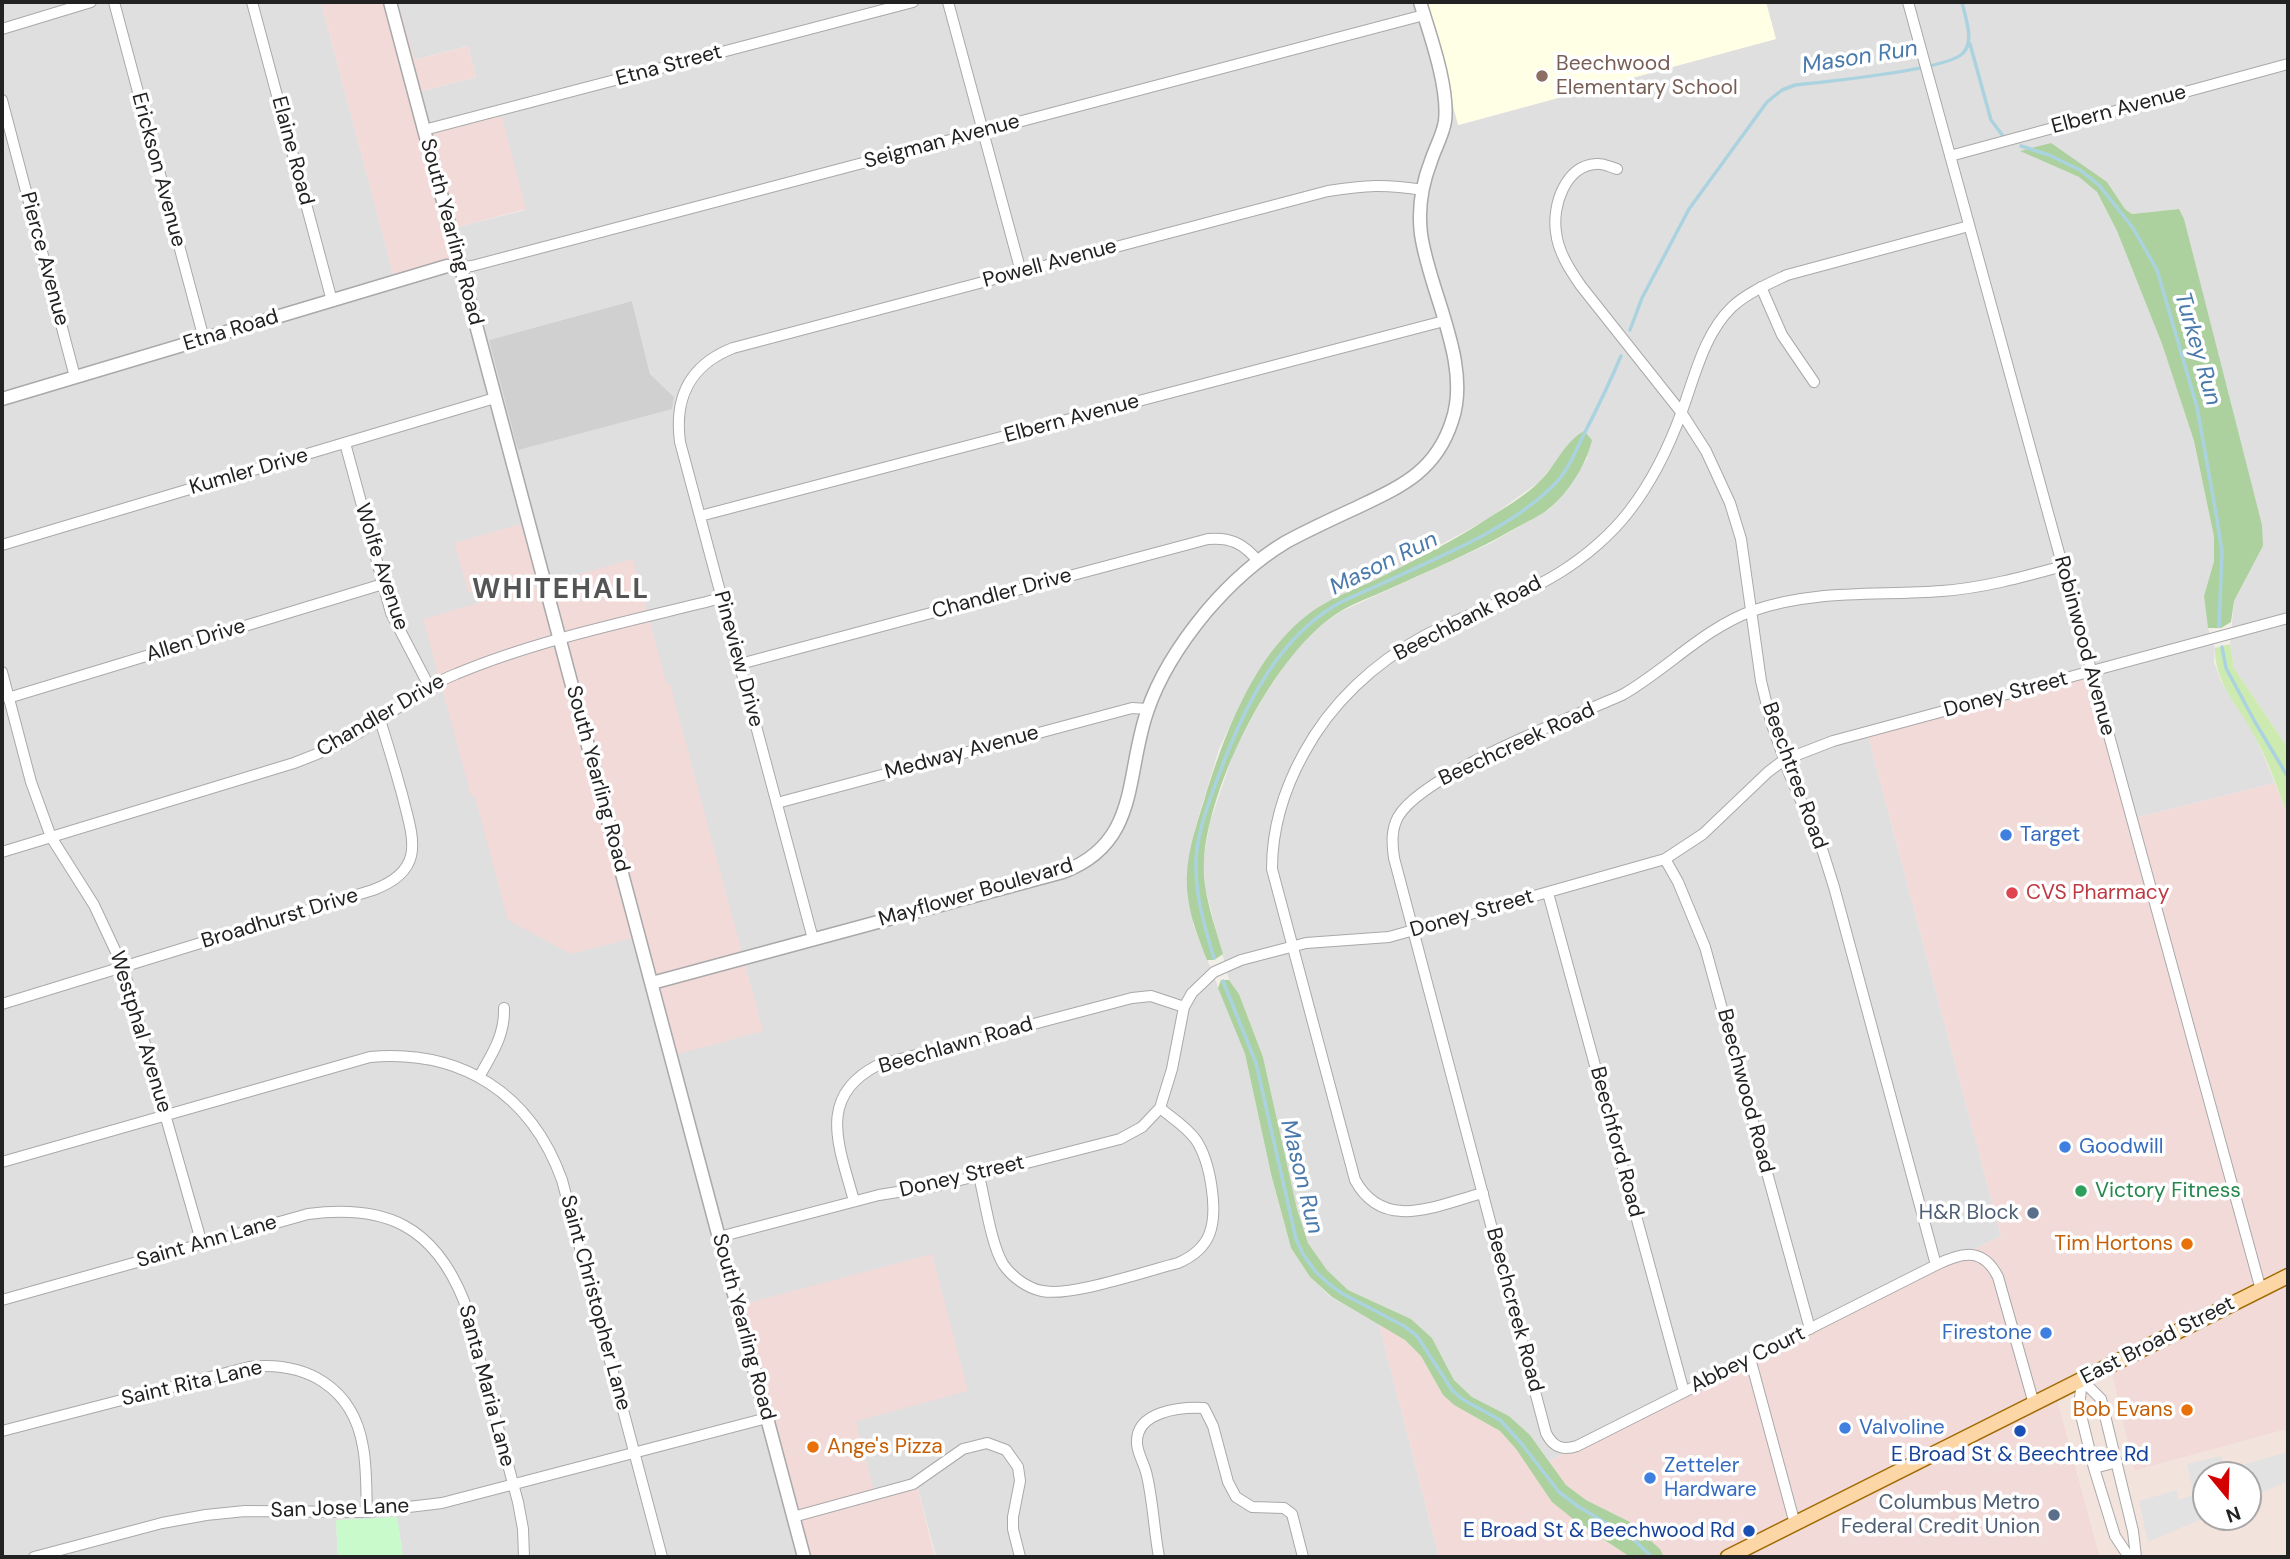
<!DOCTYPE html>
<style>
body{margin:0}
#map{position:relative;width:2290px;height:1559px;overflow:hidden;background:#f2efe9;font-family:"DM Sans",sans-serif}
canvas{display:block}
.frame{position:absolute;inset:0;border:4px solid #222;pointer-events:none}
.north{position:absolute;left:2192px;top:1461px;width:70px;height:70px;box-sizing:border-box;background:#fff;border:2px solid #a7a7a7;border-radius:50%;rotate:161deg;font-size:19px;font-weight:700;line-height:28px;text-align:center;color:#222}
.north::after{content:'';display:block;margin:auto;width:24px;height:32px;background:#d40000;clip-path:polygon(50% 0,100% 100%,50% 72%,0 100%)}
</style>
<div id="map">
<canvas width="2290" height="1559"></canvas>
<div class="frame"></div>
<div class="north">N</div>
</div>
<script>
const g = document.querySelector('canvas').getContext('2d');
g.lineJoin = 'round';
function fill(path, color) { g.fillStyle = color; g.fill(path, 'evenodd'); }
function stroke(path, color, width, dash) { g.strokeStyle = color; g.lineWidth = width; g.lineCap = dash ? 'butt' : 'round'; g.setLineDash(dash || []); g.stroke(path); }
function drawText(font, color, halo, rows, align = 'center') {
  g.font = font + ' "DM Sans",sans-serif'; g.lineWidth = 7; g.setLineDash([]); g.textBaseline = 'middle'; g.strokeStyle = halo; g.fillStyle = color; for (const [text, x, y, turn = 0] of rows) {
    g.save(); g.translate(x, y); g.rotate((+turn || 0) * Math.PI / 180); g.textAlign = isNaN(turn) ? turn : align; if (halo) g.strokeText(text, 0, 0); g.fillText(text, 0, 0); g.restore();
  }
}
fill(new Path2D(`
 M2 2H321L395 280 449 229 525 210 425 134 414 93 476 77 468 46 414 60 398 2H1426L1459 125 1775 39 1766 2H2288V748L2234 668 2230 644 2234 601 2263 546 2179 209 2132 214 2125 209 2107 182 2021 151 2079 177 2097 192 2117 231 2162 344 2194 441 2214 537V561L2204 596 2208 628 2215 648 2214 662 2221 681 2255 735 2275 783 2131 819 1867 732 2001 1236 1549 1461 1530 1435 1509 1416 1472 1397 1454 1380 1432 1338 1411 1319 1348 1290 1327 1270 1308 1243 1297 1209 1263 1057 1239 994 1229 980 1206 891 1203 862 1210 822 1235 749 1263 698 1290 657 1318 627 1342 611 1491 543 1550 509 1571 484 1588 457 1555 463 1539 482 1486 520 1385 575 1322 605 1244 696 1219 749 1194 832 1193 924 1245 1054 1271 1174 1291 1248 1310 1277 1331 1297 1379 1324 1439 1557H936L917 1485 875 1496 855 1421 737 1306 804 1557H403L397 1518 336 1520 338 1557H2ZM632 301 650 374 674 397 489 340Z`), '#e0dfdf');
fill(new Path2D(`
 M321 2H398L415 60 468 46 476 77 414 93 425 133 501 113 526 209 450 229 458 263 395 281Z
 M528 522 543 572 469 593 454 543Z
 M633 559 667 685 670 684 763 1031 671 1056 639 936 571 954 508 920 475 797 471 795 423 619Z
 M2091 673 2131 819 2275 783 2288 815V1429L2134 1471 2110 1366 2056 1394 2100 1557H1664L1660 1549 1630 1522 1586 1500 1566 1485 1549 1461 2001 1236 1867 732Z
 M932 1254 968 1391 856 1421 875 1495 917 1485 935 1557H804L737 1306Z
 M1379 1324 1405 1340 1421 1356 1443 1395 1454 1405 1500 1431 1516 1449 1553 1502 1573 1519 1630 1557H1439Z`), '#f2dad9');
fill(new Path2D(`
 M1426 2H1766L1776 39 1458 125Z`), '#ffffe5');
fill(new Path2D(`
 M632 301 650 374 674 397 672 409 518 450 489 340Z`), '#d0d0d0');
fill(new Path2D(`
 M2110 1366 2134 1471 2288 1429V1557H2100L2056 1393ZM2206 1475H2248V1517H2206Z`), '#f3e3dd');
fill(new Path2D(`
 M2230 644 2234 668 2288 748V815C2277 788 2268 760 2254 735 2239 706 2214 683 2215 648Z`), '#cdebb0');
fill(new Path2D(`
 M2051 143 2107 182 2125 209 2132 214 2179 209 2184 219 2262 525 2263 546 2234 601 2231 622 2221 628H2208L2204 596 2214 561V537L2194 441 2162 344 2117 231 2097 192 2079 177 2020 151Z
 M1584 431 1592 440C1586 465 1570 490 1551 507 1541 516 1526 522 1514 529 1474 552 1431 570 1389 589 1374 596 1356 602 1341 611 1275 650 1208 785 1204 861 1202 892 1215 925 1223 954L1214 960H1207C1198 937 1189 915 1187 889 1185 859 1195 829 1204 801 1225 732 1257 644 1322 605 1342 593 1364 586 1385 575 1419 558 1455 540 1487 519 1504 508 1525 496 1539 482 1556 466 1563 443 1584 431Z
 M1221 980H1229L1239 994 1263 1057 1297 1209 1308 1243 1327 1270 1348 1290 1411 1319 1432 1338 1454 1380 1472 1397 1509 1416 1530 1435 1566 1485 1586 1500 1630 1522 1660 1549 1664 1557H1630L1573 1519 1552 1502 1516 1449 1500 1431 1454 1405 1443 1395 1421 1356 1405 1340 1332 1297 1310 1277 1291 1248 1271 1174 1245 1054 1218 988Z`), '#add19e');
fill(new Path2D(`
 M397 1517 403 1557H338L336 1520Z`), '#c8facc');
fill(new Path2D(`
 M2288 1452V1481L2248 1499V1475H2206V1517L2148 1542 2139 1501 2177 1490 2178 1500 2194 1495 2187 1464 2221 1456 2225 1470Z`), '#e2e2e2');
stroke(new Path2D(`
 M1970 44 1991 120 2003 136
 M2021 146 2049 155 2080 170 2099 185 2133 228 2157 270 2197 407 2217 519 2222 552 2219 626
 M1630 330 1642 298 1689 209 1767 102 1782 90 1795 85C1823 82 1949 70 1963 53 1975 41 1965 17 1962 2
 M2222 647 2226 668 2255 722 2288 777
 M1214 958C1204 925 1195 895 1196 860 1197 836 1206 810 1214 788 1238 721 1271 644 1334 606 1348 598 1363 592 1377 586 1437 557 1504 533 1552 487 1566 474 1574 455 1582 438 1596 411 1609 384 1621 356
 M1223 981 1256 1063 1296 1239 1303 1254 1315 1271 1329 1284 1343 1294 1404 1326 1417 1336 1452 1390 1462 1399 1500 1420 1521 1443 1559 1492 1579 1507 1633 1539 1652 1557`), '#aad3df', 3.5);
const minor = new Path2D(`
 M114 2 204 339
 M252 2 332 301
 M948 2 1021 272
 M1908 2 2261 1290
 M2 29 91 2
 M2 100 75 377
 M424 130 913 2
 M1950 156 2288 64
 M1617 169C1610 167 1603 163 1596 164 1565 166 1552 206 1556 232 1558 252 1570 270 1581 286L1681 412 1706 451 1730 503 1741 539 1761 681 1771 722 1789 773 1823 852 1834 887 1936 1265
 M460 267 472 266 1424 15
 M1761 287 1782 335 1814 382
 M345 443 391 613 429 686
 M700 516 1444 321
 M2 545 495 398
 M740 664 1208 539C1230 537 1243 543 1258 561
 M2 672 31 782 51 837 94 905 123 967 202 1244
 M8 698 383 584
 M777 803 1132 708 1148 709
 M2 852 294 763C325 752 352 738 379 720 405 704 428 685 456 674 539 639 635 620 722 598
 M1665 859 1678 882 1705 947 1810 1329
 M1548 893 1684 1392
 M813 939 680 442C674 397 690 365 733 348L1328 191C1366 185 1385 184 1423 190
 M2 1004 373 890C427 870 413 838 402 794 395 769 388 745 380 720
 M479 1077C492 1054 505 1035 504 1008
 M2 1162 370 1057C462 1049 531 1094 562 1180L662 1557
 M979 1176C985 1200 991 1244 1003 1264 1012 1277 1027 1288 1042 1291 1071 1297 1146 1271 1178 1263 1192 1257 1203 1249 1209 1235 1219 1211 1210 1161 1196 1140 1187 1127 1172 1118 1160 1108
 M1483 1193C1437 1205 1384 1233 1355 1180L1272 869C1272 828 1284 789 1304 753 1331 703 1374 663 1424 636 1467 613 1517 599 1559 573 1585 557 1612 534 1630 510 1653 480 1669 447 1682 411 1695 376 1704 334 1732 307 1747 293 1768 284 1787 275L1969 226
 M854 1201C840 1148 815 1097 878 1065L1132 998 1151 996 1184 1007
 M719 1237 879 1195 941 1185 1120 1139 1142 1127 1160 1108 1172 1069 1184 1007 1192 993 1214 972 1241 960 1306 943 1389 937 1665 859 1703 834 1768 772 1784 760 1833 741 2288 618
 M2 1300 308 1214C386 1204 434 1226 464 1301L518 1502 523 1529 524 1557
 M1750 1358 1795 1524
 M2082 1380 2101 1399 2133 1531 2136 1557
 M2082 1380 2079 1407 2094 1468 2115 1536 2129 1557
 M2034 1404 1998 1277C1983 1247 1962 1252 1936 1265L1577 1446C1562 1451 1553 1447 1546 1433L1394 858C1392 844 1391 830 1398 817 1422 774 1573 717 1622 695 1666 670 1703 629 1752 611 1813 589 1879 596 1942 591 1983 588 2023 577 2063 566
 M2 1431 249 1367C306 1361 353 1387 363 1447 367 1468 366 1491 367 1512
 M2094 1468 2117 1462
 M793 1517 913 1484 963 1449 987 1443 1006 1450 1018 1467 1020 1481 1013 1517V1529L1020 1557
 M34 1557 162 1523 206 1515 245 1511 367 1512 442 1503 767 1418
 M1159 1557C1154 1530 1153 1502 1147 1476 1145 1465 1138 1455 1137 1444 1135 1411 1180 1407 1204 1408L1213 1426 1228 1482 1236 1497 1252 1507 1284 1508 1292 1514 1303 1557`);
const tertiary = new Path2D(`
 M390 2 804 1557
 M2 399 447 266 460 267
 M652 983 1063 872C1140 843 1125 776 1147 712 1159 676 1182 641 1206 612 1229 585 1256 560 1286 542 1310 529 1334 518 1358 507 1402 486 1436 471 1452 421 1472 363 1429 292 1421 234 1418 210 1422 184 1431 161 1435 148 1443 135 1445 121 1449 87 1430 35 1420 2`);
const primary = new Path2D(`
 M1728 1557 2288 1276`);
stroke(minor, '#a9a9a9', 12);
stroke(tertiary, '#a9a9a9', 15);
stroke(primary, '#a06b00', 17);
stroke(minor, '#fff', 10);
stroke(tertiary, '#fff', 12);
stroke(primary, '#fcd6a4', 14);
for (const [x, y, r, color] of [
 [1542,76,7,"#8d6e63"],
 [2006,835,7,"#3f7fe0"],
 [2012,893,7,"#e0444e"],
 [2065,1147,7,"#3f7fe0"],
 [2081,1191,7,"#2e9e5b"],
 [2033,1213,7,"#5c6f8a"],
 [2187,1244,7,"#e8710a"],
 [2046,1333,7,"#3f7fe0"],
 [2187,1410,7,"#e8710a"],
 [1845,1428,7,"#3f7fe0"],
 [2020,1431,7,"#1a4fb4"],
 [813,1447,7,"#e8710a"],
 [1650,1478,7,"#3f7fe0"],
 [2054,1515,7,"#5c6f8a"],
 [1749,1531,7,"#1a4fb4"]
]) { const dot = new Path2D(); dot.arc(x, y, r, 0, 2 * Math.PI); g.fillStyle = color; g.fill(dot); stroke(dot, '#fff', 2.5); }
drawText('21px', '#785e54', '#fff', [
 ["Beechwood",1556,64],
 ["Elementary School",1556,88]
], 'left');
drawText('21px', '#222', '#fff', [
 ["Etna Street",669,66,-15],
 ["Elbern Avenue",2119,110,-15],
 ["Seigman Avenue",942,142,-15],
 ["Elaine Road",292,151,75],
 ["Erickson Avenue",158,170,75],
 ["South Yearling Road",451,232,75],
 ["Pierce Avenue",44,259,75],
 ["Powell Avenue",1050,264,-15],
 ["Etna Road",231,331,-17],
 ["Elbern Avenue",1072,419,-15],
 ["Kumler Drive",249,472,-16],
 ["Wolfe Avenue",381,567,72],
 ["Chandler Drive",1002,594,-15],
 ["Beechbank Road",1468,619,-27],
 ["Allen Drive",196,641,-17],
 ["Robinwood Avenue",2084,646,75],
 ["Pineview Drive",738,659,75],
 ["Doney Street",2006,695,-15],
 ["Chandler Drive",381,716,-30],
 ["Beechcreek Road",1517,745,-25],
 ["Medway Avenue",962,753,-15],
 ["Beechtree Road",1794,776,70],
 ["South Yearling Road",597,779,75],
 ["Mayflower Boulevard",976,893,-16],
 ["Doney Street",1472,914,-16],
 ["Broadhurst Drive",280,919,-17],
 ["Westphal Avenue",140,1032,73],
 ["Beechlawn Road",956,1046,-16],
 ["Beechwood Road",1745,1091,75],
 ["Beechford Road",1616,1142,75],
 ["Doney Street",962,1177,-13],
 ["Saint Ann Lane",207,1242,-16],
 ["Saint Christopher Lane",595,1303,75],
 ["Beechcreek Road",1514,1310,75],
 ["South Yearling Road",743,1327,75],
 ["East Broad Street",2158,1341,-27],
 ["Abbey Court",1748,1360,-26],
 ["Saint Rita Lane",192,1384,-13],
 ["Santa Maria Lane",486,1386,75],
 ["San Jose Lane",340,1509,-2]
]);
drawText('21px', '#366cbe', '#fff', [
 ["Target",2020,835],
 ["Goodwill",2079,1147],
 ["Firestone",2032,1333,"right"],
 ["Valvoline",1859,1428],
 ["Zetteler",1664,1466],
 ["Hardware",1664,1490]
], 'left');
drawText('21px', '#be3a42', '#fff', [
 ["CVS Pharmacy",2026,893]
], 'left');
drawText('21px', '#27864d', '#fff', [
 ["Victory Fitness",2095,1191]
], 'left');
drawText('21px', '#4e5e75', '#fff', [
 ["H&R Block",2019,1213],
 ["Columbus Metro",2040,1503],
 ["Federal Credit Union",2040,1527]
], 'right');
drawText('21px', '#c56008', '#fff', [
 ["Tim Hortons",2173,1244],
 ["Bob Evans",2173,1410],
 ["Ange's Pizza",827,1447,"left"]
], 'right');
drawText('21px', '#164399', '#fff', [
 ["E Broad St & Beechtree Rd",2020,1455],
 ["E Broad St & Beechwood Rd",1735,1531,"right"]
]);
drawText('italic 23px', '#4a7aab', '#fff', [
 ["Mason Run",1860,58,-9],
 ["Turkey Run",2197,349,74],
 ["Mason Run",1384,564,-26],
 ["Mason Run",1301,1177,76]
]);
g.letterSpacing = '2px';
drawText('bold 28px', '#555', '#fff', [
 ["WHITEHALL",561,591]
]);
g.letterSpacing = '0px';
</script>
